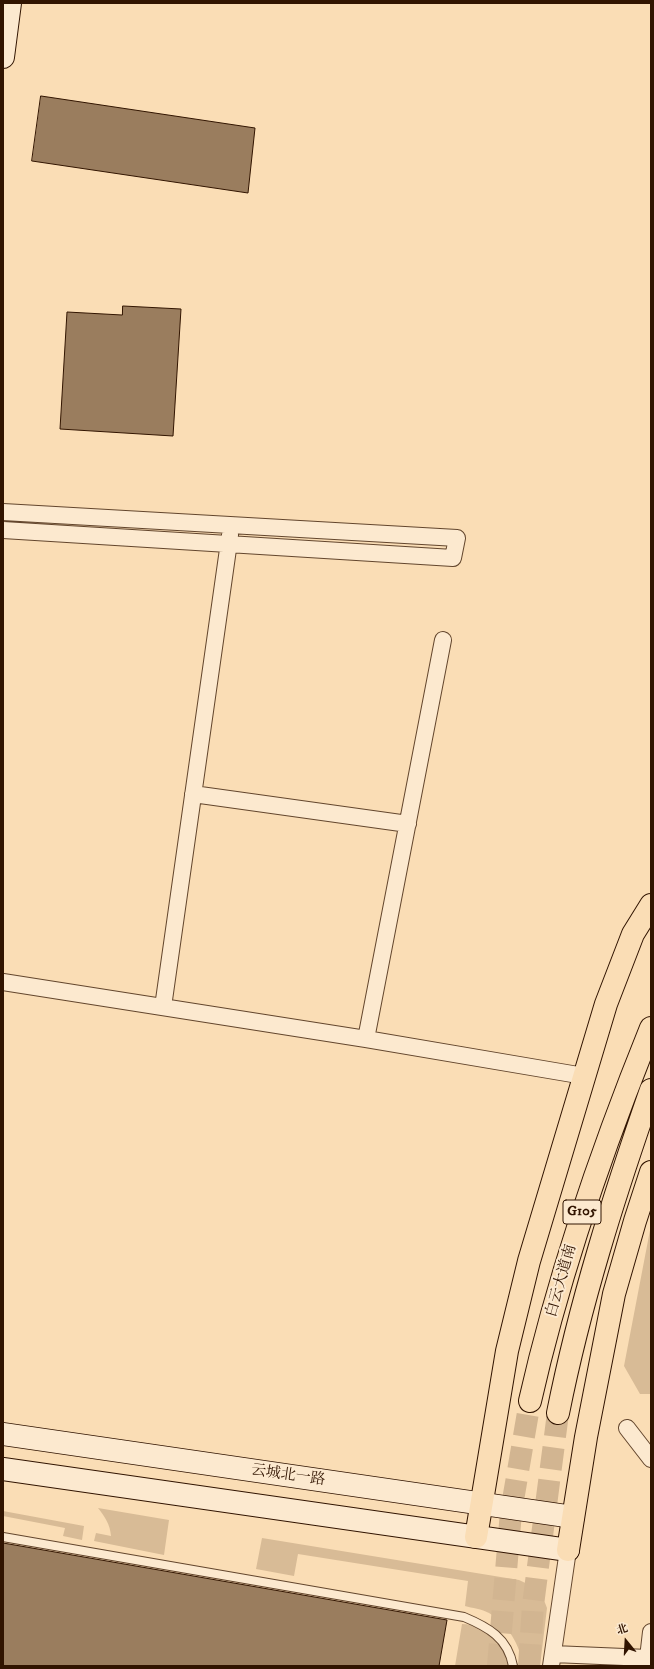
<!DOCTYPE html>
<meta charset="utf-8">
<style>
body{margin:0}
#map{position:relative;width:654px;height:1669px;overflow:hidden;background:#faddb5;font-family:"IM FELL DW Pica","Noto Serif SC",serif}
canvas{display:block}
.frame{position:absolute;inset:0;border:4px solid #311400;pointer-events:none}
.north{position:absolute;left:606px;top:1621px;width:40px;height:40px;-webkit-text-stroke:3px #fce9cf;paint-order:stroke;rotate:342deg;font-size:11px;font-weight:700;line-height:16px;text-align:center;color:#311400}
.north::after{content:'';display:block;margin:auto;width:14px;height:18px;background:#311400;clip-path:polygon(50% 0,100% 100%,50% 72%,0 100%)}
</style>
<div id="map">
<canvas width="654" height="1669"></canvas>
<div class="frame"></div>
<div class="north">北</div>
</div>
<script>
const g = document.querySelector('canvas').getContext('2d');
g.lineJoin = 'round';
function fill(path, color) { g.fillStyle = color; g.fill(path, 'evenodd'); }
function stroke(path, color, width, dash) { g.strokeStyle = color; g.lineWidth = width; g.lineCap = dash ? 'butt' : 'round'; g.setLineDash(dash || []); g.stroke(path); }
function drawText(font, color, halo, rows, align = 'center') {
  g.font = font + ' "IM FELL DW Pica","Noto Serif SC",serif'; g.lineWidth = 4; g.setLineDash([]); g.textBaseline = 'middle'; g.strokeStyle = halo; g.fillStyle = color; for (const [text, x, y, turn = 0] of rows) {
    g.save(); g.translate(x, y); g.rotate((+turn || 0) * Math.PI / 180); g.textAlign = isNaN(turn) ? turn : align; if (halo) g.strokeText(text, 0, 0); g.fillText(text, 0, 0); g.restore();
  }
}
fill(new Path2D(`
 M651 1225V1394H640L624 1366Z
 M98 1508 169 1520 164 1555 94 1541 96 1533 111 1536C110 1524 105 1517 98 1508Z
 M3 1511 84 1526 82 1540 63 1536 65 1528 3 1516Z
 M262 1538 519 1580 540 1590 547 1608 540 1666H523C520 1644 508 1625 489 1613 482 1609 472 1608 465 1606L468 1581 298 1554 294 1576 256 1569Z
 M462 1624C485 1624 503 1644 505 1666H455Z`), '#d8bb96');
const building = new Path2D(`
 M41 96 255 128 248 193 32 161Z
 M123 306 181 309 173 436 60 429 67 312 122 315Z
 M3 1543 447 1620 439 1666H3Z`);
fill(building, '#9a7d5e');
stroke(building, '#311400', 1);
stroke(new Path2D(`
 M498 1666 511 1512 530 1401
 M529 1666 533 1605 558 1413`), '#d2b591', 22, [22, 11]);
const lane = new Path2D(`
 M3 1537 464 1617C488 1627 508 1638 513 1666`);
const street = new Path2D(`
 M3 512 457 538 453 558 3 530
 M193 794 408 824
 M3 982 366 1039 584 1076
 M163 1007 230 535
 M366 1039 443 640
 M627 1428 651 1459
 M553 1654 648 1658 651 1632
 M551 1666 568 1550`);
const secondary = new Path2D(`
 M3 57 10 3
 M3 1434 573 1517
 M3 1469 568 1550`);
const highway = new Path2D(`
 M530 1401C559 1273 602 1149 651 1028
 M558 1413C580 1303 614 1196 651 1090
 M476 1537 507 1351 529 1261 606 1004 633 934 651 905
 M568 1550 586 1437 614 1294 635 1221 651 1172`);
stroke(lane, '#63462d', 10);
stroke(street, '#63462d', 18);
stroke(secondary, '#311400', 24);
stroke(highway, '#311400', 24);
stroke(lane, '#fce9cf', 8);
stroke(street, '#fce9cf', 16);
stroke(secondary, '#fce9cf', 22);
stroke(highway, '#faddb5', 22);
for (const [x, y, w] of [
 [582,1212,38]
]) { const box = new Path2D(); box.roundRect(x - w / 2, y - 12, w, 24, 3); g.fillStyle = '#fce9cf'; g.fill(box); stroke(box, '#311400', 1); }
drawText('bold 14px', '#311400', null, [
 ["G105",582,1212]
]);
drawText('15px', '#311400', '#fce9cf', [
 ["白云大道南",562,1281,-74],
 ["云城北一路",288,1476,8]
]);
</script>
